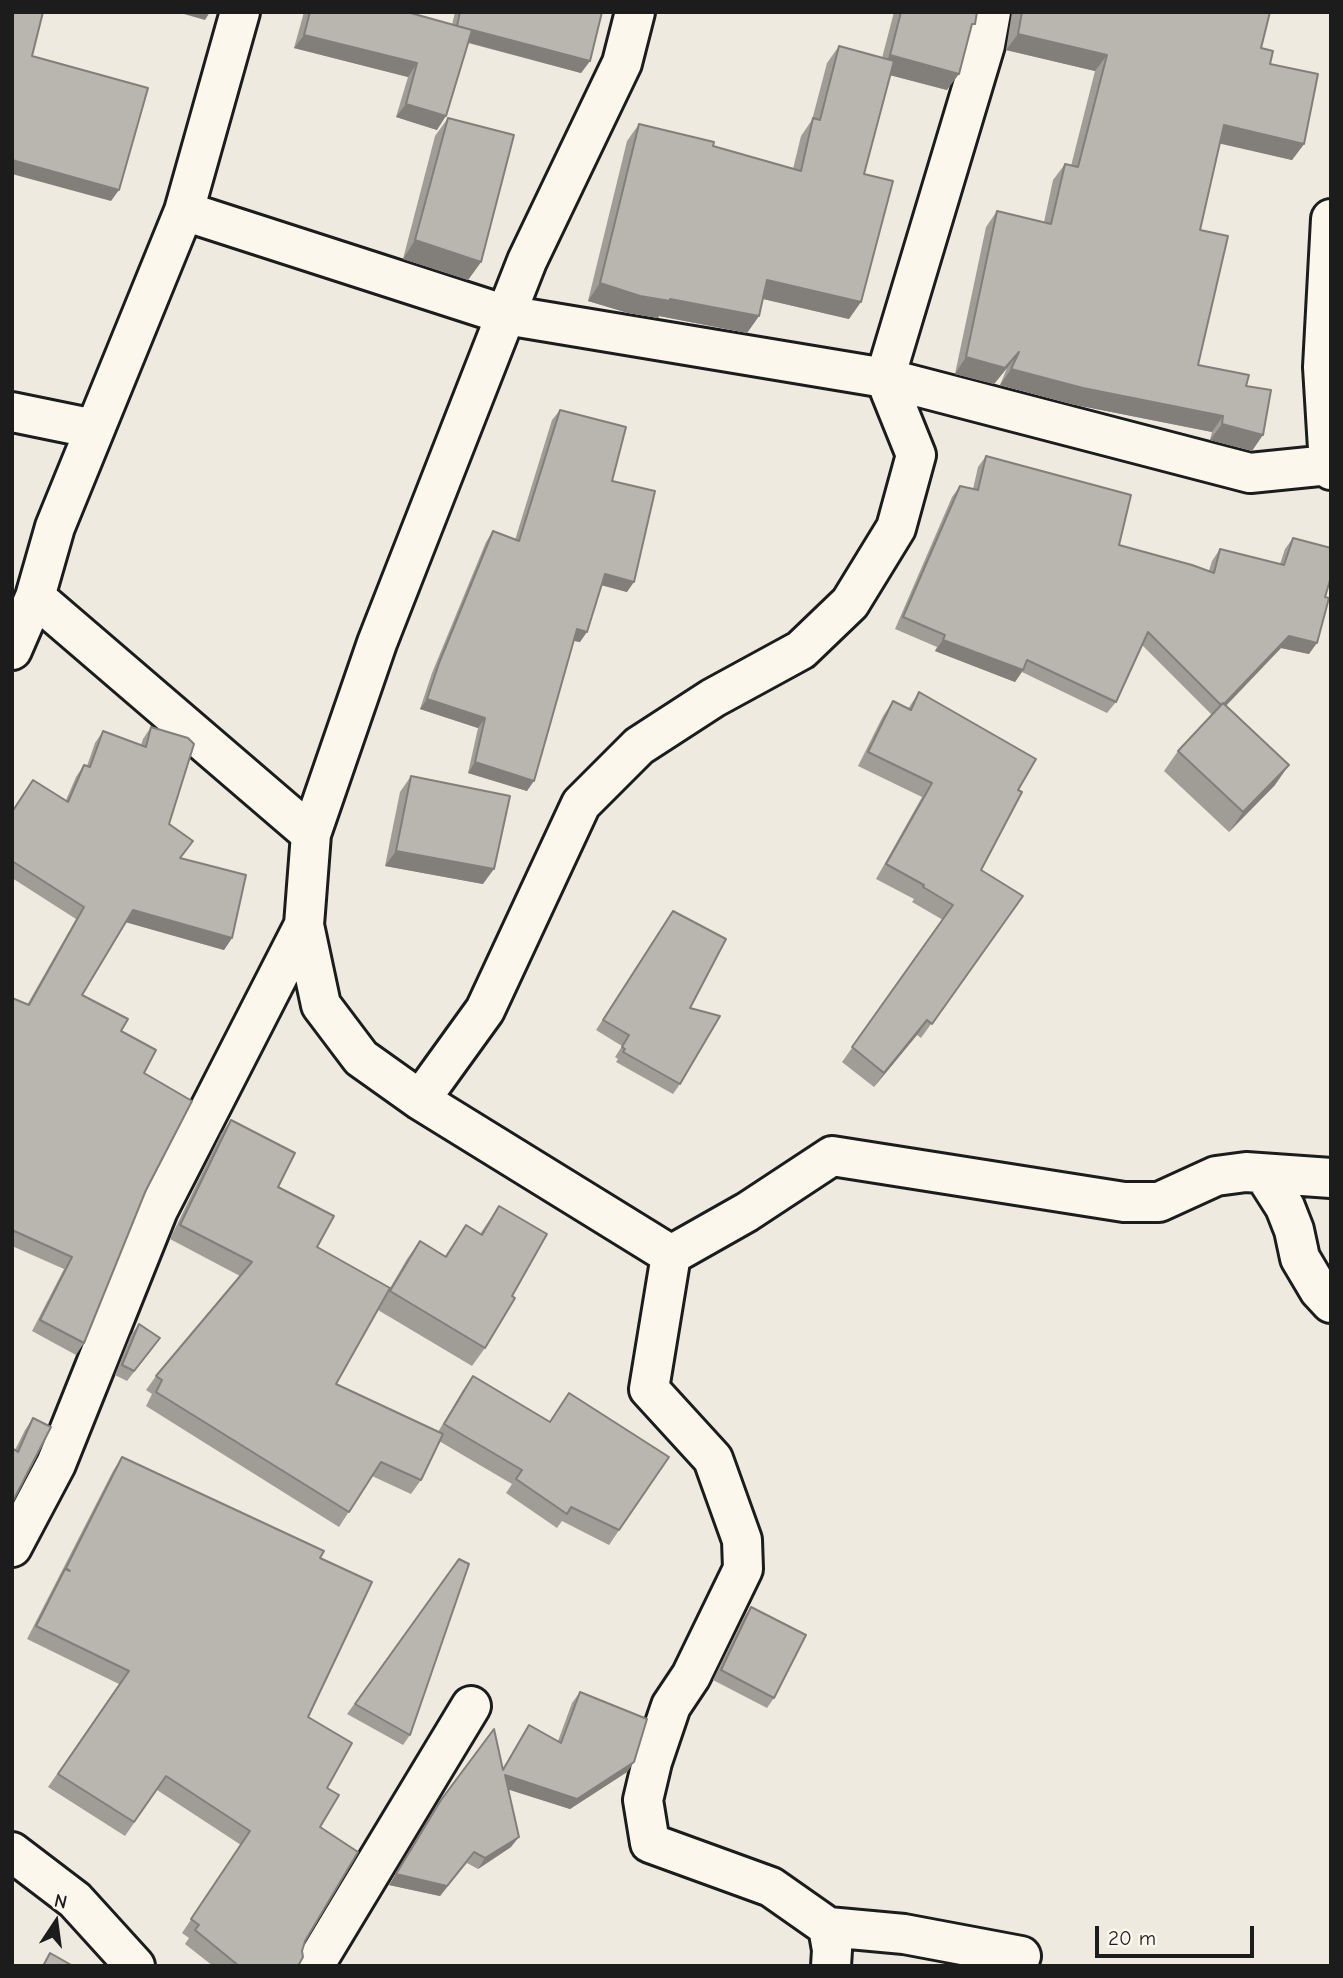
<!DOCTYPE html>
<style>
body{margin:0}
#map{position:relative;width:1343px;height:1978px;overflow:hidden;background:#eeeadf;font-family:"Comic Neue",sans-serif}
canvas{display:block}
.frame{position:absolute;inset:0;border:14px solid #1c1c1c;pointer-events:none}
.north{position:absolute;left:21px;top:1887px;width:70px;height:70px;-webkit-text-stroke:5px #fbf7ec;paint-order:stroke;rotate:13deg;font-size:19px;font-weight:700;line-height:28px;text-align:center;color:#1c1c1c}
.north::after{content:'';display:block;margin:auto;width:24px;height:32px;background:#1c1c1c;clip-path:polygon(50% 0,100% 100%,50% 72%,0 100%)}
.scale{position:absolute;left:1095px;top:1926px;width:159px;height:32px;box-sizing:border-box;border:4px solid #1c1c1c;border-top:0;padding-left:9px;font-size:21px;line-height:24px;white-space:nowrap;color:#1c1c1c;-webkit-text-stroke:5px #fbf7ec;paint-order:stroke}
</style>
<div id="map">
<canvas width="1343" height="1978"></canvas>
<div class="frame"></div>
<div class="north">N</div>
<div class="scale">20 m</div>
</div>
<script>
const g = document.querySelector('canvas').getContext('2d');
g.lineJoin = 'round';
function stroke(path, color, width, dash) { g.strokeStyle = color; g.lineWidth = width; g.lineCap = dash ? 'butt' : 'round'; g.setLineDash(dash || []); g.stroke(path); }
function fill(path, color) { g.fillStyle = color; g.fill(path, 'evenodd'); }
const minor = new Path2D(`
 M635 12 622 63 527 261 377 643 311 834 304 925 321 1005 361 1058 420 1100 671 1255 747 1212 832 1156 1124 1202H1159L1216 1176 1246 1172 1331 1178
 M184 211 506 315 885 378 1250 473 1329 465
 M1331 219 1323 367 1329 465 1331 470
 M12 412 95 429
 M35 597 311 834
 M12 650 35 597 55 527 184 211 240 12
 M420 1100 485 1010 581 804 639 746 713 698 801 650 850 603 896 528 916 455 885 378 985 45 991 12
 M1264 1174 1285 1207 1294 1230 1300 1258 1319 1290 1331 1303
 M671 1255 649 1389 713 1459 742 1540 743 1569 691 1676 671 1706 652 1762 643 1800 650 1843 771 1887 828 1927 904 1934 1021 1956
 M12 1547 56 1464 158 1210 304 925
 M12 1852 75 1900 135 1966
 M828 1927 832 1950 831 1966
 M314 1966 471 1706`);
stroke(minor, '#1c1c1c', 44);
stroke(minor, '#fbf7ec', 38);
fill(new Path2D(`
 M304 12H407L452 25 455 12H602L590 61 581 73 468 43 437 130 396 117 408 77 294 48Z
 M894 12H977L947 90 890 75 864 174 849 319 763 299 759 316 747 333 659 316 658 318 628 313 588 301 627 141 639 124 713 146 793 169 801 136 812 120 827 63 839 46 882 58Z
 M1012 12H1270L1261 48 1270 64 1304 144 1292 160 1220 143 1200 230 1198 365 1246 386 1252 451 1210 440 1212 432 1071 404 1000 385 1007 368 994 384 955 374 986 227 997 211 1044 222 1053 180 1065 164 1071 166 1095 71 1006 50Z
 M448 118 481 262 468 280 403 259 435 136Z
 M560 410 612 481 627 592 601 585 580 642 574 641 527 791 468 773 478 728 420 709 432 673 486 542 493 531 515 540 552 420Z
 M986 456 1119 545 1209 571 1212 561 1220 549 1280 564 1285 549 1293 538 1309 654 1281 648 1226 706 1275 785 1229 832 1164 771 1178 751 1212 715 1142 645 1116 702 1107 713 1022 672 1015 682 935 651 937 647 895 629 952 497 960 486 973 489 978 467Z
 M919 692 1018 790 981 870 1023 896 921 1038 917 1035 874 1087 842 1062 943 920 912 902 914 899 876 879 922 797 858 766 883 716 893 701 908 709Z
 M151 727 169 824 180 858 232 938 224 950 126 922 82 995 121 1031 144 1073 146 1190 84 1343 76 1355 32 1331 64 1269 12 1246V998L27 1005 76 919 12 878V811L33 780 66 800 76 777 84 765 87 766 95 743 103 731 141 745 143 739Z
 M411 776 483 884 385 866 400 792Z
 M666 921 690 1008 680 1084 673 1094 616 1062 618 1059 615 1057 622 1046 596 1030Z
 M231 1120 278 1187 317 1247 390 1288 407 1259 420 1241 445 1256 466 1225 480 1234 499 1206 512 1296 485 1348 472 1366 378 1310 336 1384 438 1432 463 1390 473 1376 550 1422 669 1457 609 1545 562 1521 557 1528 506 1493 512 1484 439 1441 421 1480 411 1494 372 1476 339 1527 146 1406 152 1394 146 1390 156 1376 240 1276 170 1239 221 1134Z
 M139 1324 153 1348 127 1381 115 1375 131 1335Z
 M33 1418 12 1503 15 1450 25 1430Z
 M122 1457 320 1558 308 1717 327 1788 320 1827 305 1941 298 1966H213L185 1944 189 1938 182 1933 241 1845 157 1790 125 1836 48 1787 119 1684 27 1639 113 1471Z
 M459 1559 410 1735 403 1745 347 1714Z
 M751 1607 774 1698 767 1708 713 1680 744 1617Z
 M580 1692 634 1762 627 1772 570 1809 508 1789 511 1847 478 1869 467 1863 440 1896 389 1885 441 1800 503 1768 529 1725 558 1741 572 1703Z`), '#9f9d96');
fill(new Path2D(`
 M177 12H210L205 20Z
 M457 26 590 61 581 73 448 37Z
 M1018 34 1107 55 1095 71 1006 50Z
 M304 35 417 63 408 77 294 48Z
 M890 55 959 74 947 90 878 72Z
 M406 104 446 116 437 130 396 117Z
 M1224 125 1304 144 1292 160 1213 142Z
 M12 160 119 190 111 201 12 174Z
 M415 240 481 262 468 280 403 259Z
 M767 280 861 302 849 319 755 297Z
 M600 283 670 299 759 316 747 333 659 316 658 318 628 313 588 301Z
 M1019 352 1007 368 994 384 955 374 966 357Z
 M1011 369 1223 416 1212 432 1071 404 1000 385Z
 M1222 424 1263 435 1252 451 1210 440Z
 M605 574 634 582 627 592 597 584Z
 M577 629 587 632 580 642 570 640Z
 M1289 636 1317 643 1309 654 1281 648 1214 718 1222 706Z
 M943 640 1023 670 1015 682 935 651Z
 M427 699 485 718 478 728 420 709Z
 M475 762 534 781 527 791 468 773Z
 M1289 765 1275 785 1229 832 1243 812Z
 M396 851 494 869 483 884 385 866Z
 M133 910 232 938 224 950 125 922Z
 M927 1020 917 1035 874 1087 884 1073Z
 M634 1762 627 1772 570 1809 497 1786 505 1775Z
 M519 1837 511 1847 478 1869 485 1858Z
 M474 1852 440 1896 389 1885 396 1874Z`), '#827f7a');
const building = new Path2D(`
 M12 12H43L32 56 148 88 119 190 12 160Z
 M310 12H407L472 30 446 116 406 104 417 63 304 35Z
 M460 12H602L590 61 457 26Z
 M901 12H977L975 24H972L959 74 890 55Z
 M1022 12H1270L1261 48 1273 51 1270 64 1318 74 1304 144 1224 125 1200 230 1228 236 1198 365 1249 375 1246 386 1271 390 1263 435 1222 424 1223 416 1083 388 1011 369 1019 352 1005 368 966 357 997 211 1051 224 1065 164 1078 167 1107 55 1018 34Z
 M839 46 894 61 864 174 893 181 861 302 767 280 759 316 670 299V301L640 296 600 283 639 124 714 142 713 146 801 171 813 118 820 120Z
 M448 118 514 135 481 262 415 240Z
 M560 410 626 427 612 481 655 491 634 582 605 574 587 632 577 629 534 781 475 762 485 718 427 699 439 663 493 531 519 541Z
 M986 456 1131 495 1119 545 1192 565 1214 573 1220 549 1284 565 1293 538 1331 548V577L1325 597 1329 598 1317 643 1289 636 1224 704 1223 703 1221 705 1148 632 1116 702 1027 660 1023 670 943 640 945 635 903 617 960 486 978 490Z
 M919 692 1036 759 1018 790 1022 792 981 870 1023 896 932 1024 927 1020 884 1073 852 1047 953 905 923 887 924 885 886 864 932 783 868 752 893 701 911 710Z
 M1223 703 1289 765 1243 812 1178 751Z
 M151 727 188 738 194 744 169 824 193 841 180 858 246 875 232 938 133 910 82 995 128 1019 121 1031 156 1050 144 1073 192 1101 146 1190 84 1343 40 1320 72 1257 12 1230V998L29 1005 84 907 12 861V812L33 780 68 802 84 765 90 767 103 731 146 747Z
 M411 776 510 796 494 869 396 851Z
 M673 911 726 939 690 1008 720 1016 680 1084 623 1052 625 1049 622 1047 629 1035 603 1020Z
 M231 1120 295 1153 278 1187 334 1216 317 1247 390 1288 336 1384 443 1434 421 1480 381 1462 349 1512 156 1392 162 1380 156 1376 252 1262 180 1225Z
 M499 1206 547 1234 512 1296 515 1298 485 1348 390 1291 420 1241 446 1257 466 1225 482 1235Z
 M139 1324 160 1338 134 1371 122 1365Z
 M473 1376 550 1422 569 1393 669 1457 619 1530 571 1507 567 1514 516 1479 522 1470 444 1424Z
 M33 1418 51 1427 12 1503V1448L18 1452Z
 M122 1457 324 1551 320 1558 372 1582 308 1717 352 1743 327 1788 339 1795 320 1827 358 1852 305 1941 302 1951 303 1957 298 1966H239L195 1930 199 1925 191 1919 250 1831 166 1776 134 1822 58 1774 129 1671 36 1626 65 1569 70 1571 66 1568Z
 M459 1559 469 1564 410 1735 355 1704Z
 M751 1607 806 1635 774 1698 721 1670Z
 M580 1692 647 1719 634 1762 577 1799 505 1775 519 1837 485 1858 474 1852 447 1886 396 1874 441 1800 494 1729 503 1770 529 1725 561 1743Z
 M50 1953 73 1966H43Z`);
fill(building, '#b9b6af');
stroke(building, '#827f7a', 2);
</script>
